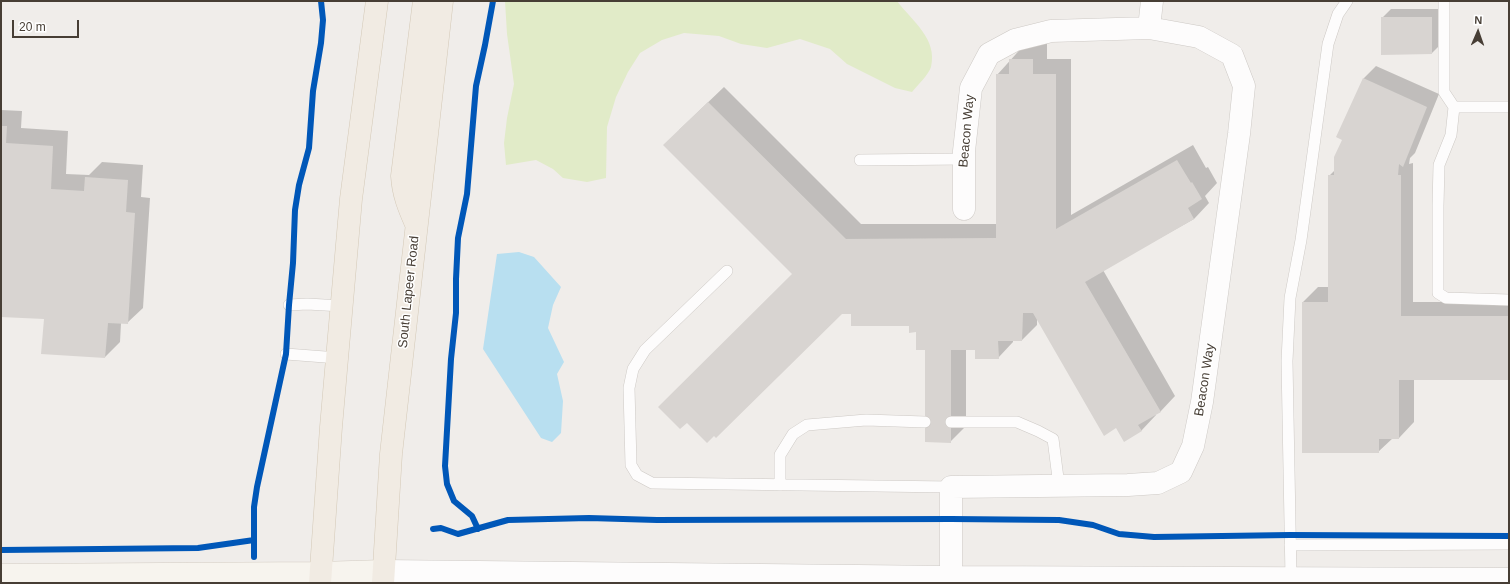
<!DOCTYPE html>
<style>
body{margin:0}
#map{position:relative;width:1510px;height:584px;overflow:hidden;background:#f0edea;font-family:Arial,sans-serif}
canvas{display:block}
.frame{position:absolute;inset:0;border:2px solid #473e35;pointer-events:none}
.north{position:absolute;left:1458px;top:12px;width:40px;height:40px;-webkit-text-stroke:3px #fff;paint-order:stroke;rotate:2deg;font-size:11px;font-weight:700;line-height:16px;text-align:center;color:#473e35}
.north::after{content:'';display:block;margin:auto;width:14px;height:18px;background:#473e35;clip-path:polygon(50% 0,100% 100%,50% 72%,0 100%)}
.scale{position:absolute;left:12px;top:20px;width:67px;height:18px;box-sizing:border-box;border:2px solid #473e35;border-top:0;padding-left:5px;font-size:12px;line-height:14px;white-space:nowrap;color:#473e35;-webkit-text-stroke:3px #fff;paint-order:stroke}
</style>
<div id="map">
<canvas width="1510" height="584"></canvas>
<div class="frame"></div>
<div class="north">N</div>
<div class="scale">20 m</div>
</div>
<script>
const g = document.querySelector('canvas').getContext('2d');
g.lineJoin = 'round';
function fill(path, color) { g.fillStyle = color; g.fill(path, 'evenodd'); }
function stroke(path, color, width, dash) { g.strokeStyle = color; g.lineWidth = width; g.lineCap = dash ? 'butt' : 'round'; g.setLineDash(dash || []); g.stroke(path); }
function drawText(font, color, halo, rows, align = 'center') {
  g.font = font + ' Arial,sans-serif'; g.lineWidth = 3; g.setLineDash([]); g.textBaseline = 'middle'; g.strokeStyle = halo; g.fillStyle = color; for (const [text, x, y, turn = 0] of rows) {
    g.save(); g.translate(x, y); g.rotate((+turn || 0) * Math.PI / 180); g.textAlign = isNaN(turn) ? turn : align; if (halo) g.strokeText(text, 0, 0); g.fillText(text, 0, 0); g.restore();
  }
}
fill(new Path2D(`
 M505 1H897C912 21 938 39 931 67 929 74 917 86 912 92L895 88 847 64 830 49 800 39 767 48 741 44 719 36 684 33 662 40 640 53 628 72 616 97 607 127 606 178 587 182 563 178 553 169 536 160 506 165 504 143 507 118 514 84 507 34Z`), '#e1ebc8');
fill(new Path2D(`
 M519 252 534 257 561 287 553 305 548 328 564 362 557 374 563 401 561 433 552 442 541 438 483 349 497 254Z`), '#b8dff0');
fill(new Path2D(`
 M1391 9H1440V45L1432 53 1382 18Z
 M1025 44H1047V59H1071V215L1193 145 1206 168 1208 167 1217 183 1205 196 1209 203 1194 219 1103 270 1175 396 1160 412 1156 414V415L1141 431 1116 427 1037 319V325L1022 340H1013V342L998 358 976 349H966V426L950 442 926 349 917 331 910 325 852 313H842L793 274 679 130 724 87 861 224H997V75Z
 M1376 66 1439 94 1415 153 1410 158 1409 164 1413 163V302H1509V379H1414V422L1399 438H1393L1378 452 1303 302 1318 287H1329V176L1335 170 1343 139 1337 137 1364 78Z
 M1 110 22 111 21 128 68 131 66 174 89 175 102 162 143 165 141 197 150 198 143 308 127 323H121L120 342 105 357 45 318 1 316Z`), '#0003');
fill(new Path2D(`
 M1381 17H1432V54L1381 55Z
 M1009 59H1033V74H1056V229L1177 160 1191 183 1192 182 1202 199 1188 208 1194 219 1085 282 1161 412 1138 425 1142 431 1124 442 1116 428 1104 436 1033 313H1023L1022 341H998L999 359H975V350H951V443L925 442V350H916V332L909 333V326H851V314H842L716 438 714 436 707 443 687 423 680 429 658 407 792 274 663 145 708 102 846 239 996 238V74H1009Z
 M1363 78 1427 107 1403 167 1399 164 1398 175H1401V316H1509V380H1399V439H1379V453H1302V302H1328V175H1334V157L1342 140 1336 137Z
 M1 126H7L6 143 53 146 51 189 84 191 85 177 128 180 126 212 135 213 128 324 108 323 105 358 41 354 44 319 1 317Z`), '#d8d4d1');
const lane = new Path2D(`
 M1444 1V92L1454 107 1451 135 1439 165 1438 206V293L1446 298 1509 300
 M1454 107H1509
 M860 160 964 159
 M727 271 645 350 633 369 629 388 631 465 637 475 652 483 951 487
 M289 305 307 304 342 306
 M286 354 338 358
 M951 422H1017L1038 431 1053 439 1059 486
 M780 485V455L793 434 807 425 866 420 925 422
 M1290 545 1509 544
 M1291 578 1287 361 1290 298 1301 240 1328 44 1338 14 1347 1`);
const street = new Path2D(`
 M1149 28 1152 1
 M383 571 951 577 1509 579
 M951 577V487L1128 485 1158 483 1181 472 1193 446 1202 402 1239 134 1244 86 1232 55 1199 37 1149 28 1051 31 1015 40 989 54 971 88 964 151V209`);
const secondary = new Path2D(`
 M1 575 320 573 383 571`);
const primary = new Path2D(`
 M416 224C409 208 403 194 402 176L424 1
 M320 583 331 427 351 199 377 1
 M383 583 391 454 442 1`);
stroke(lane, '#cdc9c5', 12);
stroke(street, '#cdc9c5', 23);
stroke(secondary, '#d3ccc3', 23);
stroke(primary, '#d3c8b6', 23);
stroke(lane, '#fdfcfc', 11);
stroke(street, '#fdfcfc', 22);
stroke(secondary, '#f7f4ee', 22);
stroke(primary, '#f1ebe3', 22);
stroke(new Path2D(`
 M433 529 441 528 458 534 508 520 589 518 657 520 951 519 1059 520 1093 525 1119 534 1154 537 1290 535 1509 536
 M478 529 472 516 454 501 447 484 445 466 451 359 456 313V279L458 238 467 194 476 86 485 45 493 1
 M1 550 198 548 254 540
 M254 557V507L257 487 286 354 289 305 293 263 295 210 299 185 309 148 313 91 321 43 323 20 321 1`), '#0057b8', 6);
drawText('13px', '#473e35', '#fff', [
 ["Beacon Way",967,131,-85],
 ["South Lapeer Road",409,292,-84],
 ["Beacon Way",1205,380,-81]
]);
</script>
